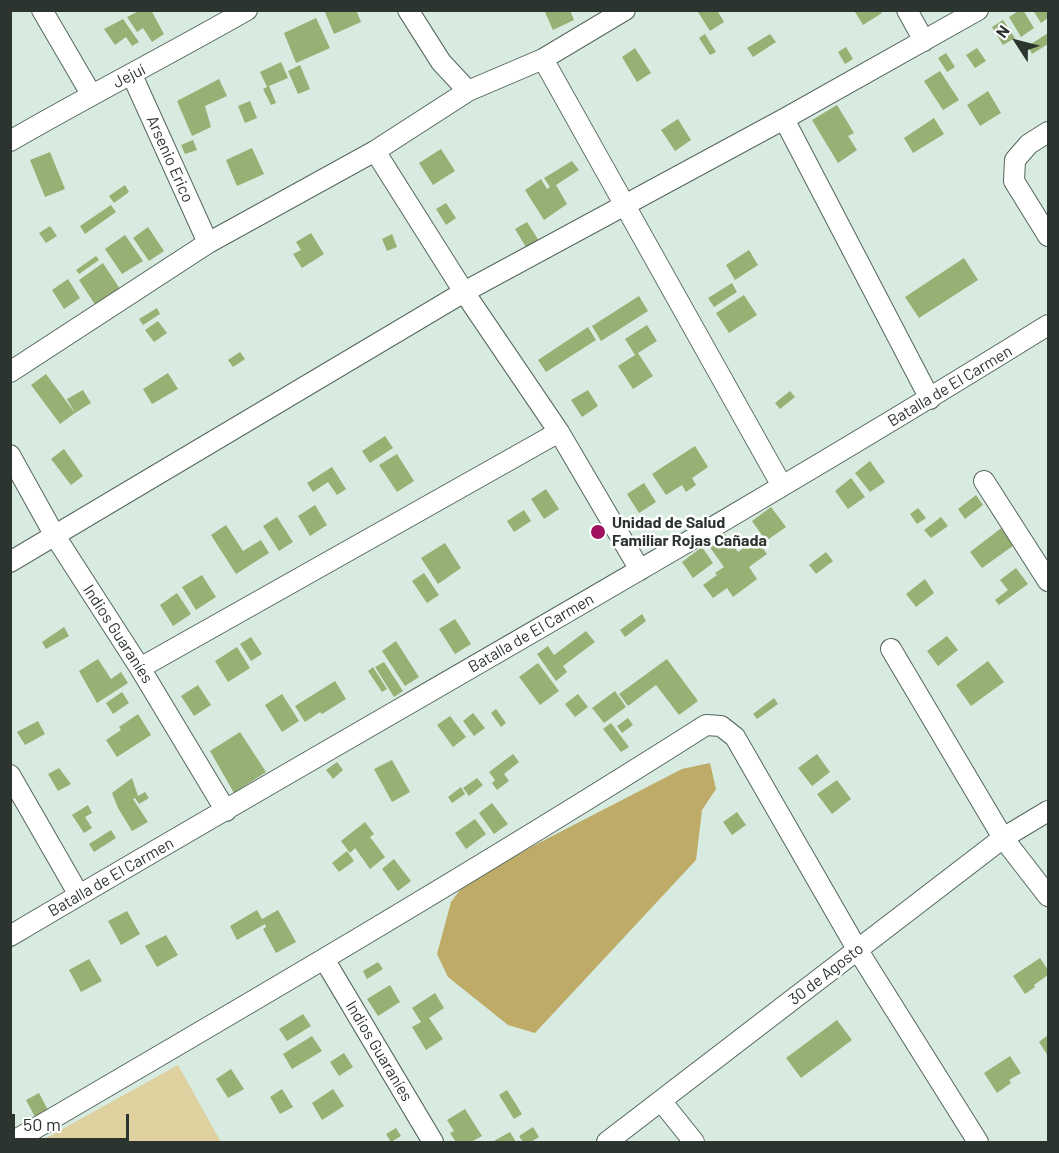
<!DOCTYPE html>
<meta charset="utf-8">
<style>
body{margin:0}
#map{position:relative;width:1059px;height:1153px;overflow:hidden;background:#d7ebe0;font-family:Barlow,sans-serif}
canvas{display:block}
.frame{position:absolute;inset:0;border:12px solid #2c3430;pointer-events:none}
.north{position:absolute;left:987px;top:12px;width:60px;height:60px;-webkit-text-stroke:4px #fff;paint-order:stroke;rotate:306deg;font-size:16px;font-weight:700;line-height:24px;text-align:center;color:#2c3430}
.north::after{content:'';display:block;margin:auto;width:21px;height:27px;background:#2c3430;clip-path:polygon(50% 0,100% 100%,50% 72%,0 100%)}
.scale{position:absolute;left:12px;top:1114px;width:117px;height:27px;box-sizing:border-box;border:3px solid #2c3430;border-top:0;padding-left:8px;font-size:18px;line-height:21px;white-space:nowrap;color:#2c3430;-webkit-text-stroke:4px #fff;paint-order:stroke}
</style>
<div id="map">
<canvas width="1059" height="1153"></canvas>
<div class="frame"></div>
<div class="north">N</div>
<div class="scale">50 m</div>
</div>
<script>
const g = document.querySelector('canvas').getContext('2d');
g.lineJoin = 'round';
function fill(path, color) { g.fillStyle = color; g.fill(path, 'evenodd'); }
function stroke(path, color, width, dash) { g.strokeStyle = color; g.lineWidth = width; g.lineCap = dash ? 'butt' : 'round'; g.setLineDash(dash || []); g.stroke(path); }
function drawText(font, color, halo, rows, align = 'center') {
  g.font = font + ' Barlow,sans-serif'; g.lineWidth = 5; g.setLineDash([]); g.textBaseline = 'middle'; g.strokeStyle = halo; g.fillStyle = color; for (const [text, x, y, turn = 0] of rows) {
    g.save(); g.translate(x, y); g.rotate((+turn || 0) * Math.PI / 180); g.textAlign = isNaN(turn) ? turn : align; if (halo) g.strokeText(text, 0, 0); g.fillText(text, 0, 0); g.restore();
  }
}
fill(new Path2D(`
 M178 1065 221 1142H39Z`), '#ded19f');
fill(new Path2D(`
 M710 763 716 789 702 810 696 860 535 1033 508 1025 448 977 437 954 451 902 463 886 533 846 682 769Z`), '#beab67');
fill(new Path2D(`
 M141 10H151L164 34 152 42 143 28 137 32 127 17Z
 M324 10H356L361 22 334 34Z
 M544 10H570L574 20 553 30Z
 M700 10H717L724 22 710 31 698 12Z
 M858 10H880L882 13 863 25 855 12Z
 M1020 10H1023L1034 28 1021 37 1009 17Z
 M1033 10H1048V18L1041 23Z
 M316 18 330 48 296 63 284 33Z
 M123 19 139 42 132 46 126 37 115 45 104 29Z
 M1003 20 1015 38 1003 45 992 27Z
 M1048 33V44L1032 54 1028 46Z
 M705 34 716 52 710 55 699 38Z
 M770 34 776 42 753 57 747 48Z
 M846 47 853 59 845 64 838 52Z
 M635 48 651 73 637 82 622 57Z
 M977 48 986 61 975 68 966 55Z
 M946 53 955 67 947 72 938 58Z
 M281 62 288 78 269 86 276 103 271 105 263 89 267 87 260 72Z
 M300 65 310 89 298 94 288 71Z
 M940 71 959 100 943 110 924 81Z
 M219 79 227 96 205 106 211 127 192 136 177 101Z
 M988 91 1001 113 980 126 967 105Z
 M250 101 257 118 245 123 238 106Z
 M837 105 854 133 848 136 857 150 838 163 812 120Z
 M934 118 944 134 913 153 904 138Z
 M678 119 691 140 675 151 661 130Z
 M193 140 197 150 185 154 181 145Z
 M252 148 264 174 237 186 226 160Z
 M441 149 455 171 433 185 419 163Z
 M50 152 65 189 45 197 30 160Z
 M572 161 579 170 556 185 567 204 544 220 525 190 541 179 547 189 550 187 544 178Z
 M125 185 129 192 114 203 109 196Z
 M446 203 456 218 446 225 436 209Z
 M111 205 116 212 85 234 80 226Z
 M527 222 541 244 529 252 515 229Z
 M50 226 57 236 46 243 39 233Z
 M148 227 164 251 149 261 133 238Z
 M311 233 324 254 302 268 293 254 301 250 296 242Z
 M392 234 397 247 387 251 382 239Z
 M125 235 143 261 122 274 105 249Z
 M749 250 758 265 735 280 726 265Z
 M96 256 99 260 79 274 76 270Z
 M964 258 978 280 919 318 905 297Z
 M103 263 120 289 96 306 79 280Z
 M68 279 80 298 64 309 52 290Z
 M732 283 737 292 714 307 708 298Z
 M744 295 757 315 729 333 716 313Z
 M639 296 648 311 601 341 592 326Z
 M157 308 160 314 143 325 139 319Z
 M158 321 167 333 154 342 145 330Z
 M647 325 657 341 638 353 653 376 633 389 618 366 635 355 625 339Z
 M588 327 596 340 546 372 538 360Z
 M240 352 245 359 233 367 228 360Z
 M168 373 178 389 152 404 143 389Z
 M46 374 75 413 60 424 31 385Z
 M83 390 91 403 75 413 67 399Z
 M588 390 598 406 582 417 571 400Z
 M790 391 795 397 780 409 775 403Z
 M385 436 393 448 370 463 362 451Z
 M695 446 708 467 692 478 696 485 686 492 682 485 666 495 652 474Z
 M64 449 83 476 71 485 51 459Z
 M397 454 414 481 397 492 379 465Z
 M870 461 885 482 870 492 855 473Z
 M332 467 346 489 337 495 328 482 313 492 307 483Z
 M851 478 865 497 848 509 835 491Z
 M644 483 656 502 639 513 627 494Z
 M546 489 559 509 544 519 531 499Z
 M976 495 983 505 965 519 958 509Z
 M315 505 327 525 310 536 298 516Z
 M771 507 786 527 766 541 752 521Z
 M918 508 926 518 917 524 910 514Z
 M524 510 531 521 514 532 507 521Z
 M277 517 293 542 279 551 263 526Z
 M941 517 948 526 931 538 924 530Z
 M226 525 243 551 261 540 269 553 236 574 211 535Z
 M1004 526 1017 543 982 568 970 552Z
 M725 534 738 552 756 539 767 554 749 567 757 579 733 597 727 588 713 598 703 585 717 575 715 573 724 567 709 546Z
 M445 543 461 568 438 584 421 558Z
 M702 547 713 563 693 578 682 562Z
 M826 552 833 561 816 574 809 565Z
 M1016 568 1028 584 999 605 995 600 1008 590 1000 580Z
 M424 573 439 595 427 603 412 581Z
 M202 575 216 597 196 610 182 587Z
 M925 579 934 593 916 607 906 594Z
 M177 593 191 614 173 626 160 605Z
 M642 614 646 621 625 637 620 630Z
 M455 619 471 644 455 654 439 629Z
 M64 627 69 636 46 649 42 642Z
 M586 631 595 642 563 666 567 672 556 681 537 654 548 646 554 655Z
 M947 636 958 650 938 666 927 651Z
 M251 637 262 654 251 661 240 644Z
 M396 641 419 677 405 686 382 651Z
 M237 647 250 668 228 682 215 661Z
 M98 659 111 679 121 672 128 683 97 703 79 671Z
 M667 659 698 701 679 715 656 685 628 706 619 694Z
 M988 661 1004 682 971 706 956 685Z
 M384 662 403 691 394 697 375 667Z
 M538 663 559 691 540 705 519 677Z
 M373 667 387 689 382 692 368 671Z
 M335 681 346 699 322 714 320 712 305 722 295 706Z
 M198 685 211 705 194 716 181 696Z
 M615 691 626 707 604 723 592 708Z
 M122 692 129 703 113 714 106 703Z
 M282 694 299 721 282 732 265 705Z
 M578 694 588 707 575 717 565 704Z
 M774 698 778 704 757 719 753 714Z
 M496 709 506 723 501 727 491 713Z
 M473 713 485 728 474 736 463 721Z
 M138 714 151 735 117 757 106 740 121 730 119 727Z
 M450 716 466 737 453 747 437 725Z
 M628 718 633 725 622 733 617 726Z
 M38 721 45 734 25 745 17 732Z
 M611 723 629 747 621 752 603 729Z
 M240 732 266 772 234 793 210 751Z
 M513 754 519 762 504 774 509 781 497 790 492 783 495 780 489 772Z
 M817 754 830 772 812 786 798 768Z
 M392 760 410 792 392 802 374 769Z
 M337 762 343 770 333 779 326 770Z
 M59 768 71 784 58 791 48 774Z
 M132 778 138 796 145 792 149 798 139 804 135 798 133 799 148 822 132 831 118 808 112 793Z
 M477 778 483 785 469 796 463 788Z
 M837 780 851 799 832 814 817 794Z
 M461 787 465 794 452 803 448 797Z
 M492 803 508 824 494 834 479 813Z
 M88 805 92 813 85 817 92 828 84 833 72 815Z
 M737 812 746 825 732 835 723 822Z
 M475 819 486 834 466 849 455 833Z
 M365 822 374 834 370 837 385 857 370 869 355 848 350 853 341 841Z
 M111 830 116 838 94 852 89 844Z
 M347 851 354 861 339 872 332 863Z
 M394 859 411 881 398 891 382 869Z
 M257 910 262 919 278 910 296 942 276 953 263 929 266 927 265 924 237 940 230 926Z
 M127 911 140 934 121 945 108 921Z
 M166 935 178 955 157 967 145 946Z
 M1040 958 1048 970V975L1034 985 1035 987 1025 994 1013 976Z
 M89 959 102 981 81 992 69 970Z
 M378 962 383 969 367 979 363 971Z
 M390 985 400 1002 378 1016 367 999Z
 M435 993 444 1008 429 1018 443 1039 426 1050 412 1027 421 1022 412 1008Z
 M303 1014 311 1026 287 1041 279 1029Z
 M837 1020 852 1040 801 1078 786 1058Z
 M1048 1035V1056L1039 1042Z
 M312 1036 322 1051 292 1069 283 1054Z
 M344 1053 353 1067 339 1076 330 1062Z
 M1010 1056 1021 1073 1009 1080 1011 1083 997 1093 984 1073Z
 M231 1069 244 1089 228 1098 216 1079Z
 M282 1089 293 1107 280 1114 270 1097Z
 M333 1089 344 1106 322 1120 312 1103Z
 M507 1090 522 1114 514 1119 499 1095Z
 M39 1093 48 1110 35 1117 26 1100Z
 M465 1109 482 1136 471 1142H456L450 1133 454 1131 447 1120Z
 M533 1127 539 1137 531 1142H523L519 1136Z
 M396 1128 401 1136 391 1142 386 1134Z
 M510 1132 516 1142H492Z`), '#96b173');
const minor = new Path2D(`
 M42 10 91 94
 M408 10 441 62 468 91
 M907 10 924 41
 M543 59 625 10
 M132 75 208 243
 M784 119 930 399
 M1048 132 1029 144 1015 160 1014 181 1048 236
 M10 141C88 96 168 55 247 10
 M375 151 464 292 559 432 640 570
 M10 372 208 243 375 151 468 91 543 59 782 486
 M10 455 55 536 140 668 226 811
 M984 481 1048 581
 M10 562 464 292 784 119 978 10
 M891 649 1003 838 1048 896
 M140 668 559 432
 M10 775 79 895
 M10 936C356 731 707 537 1048 325
 M324 959 433 1142
 M662 1102 694 1142
 M12 1142C245 1006 478 870 706 725L721 726 735 737 857 949 978 1142
 M607 1142 1003 838 1048 811`);
stroke(minor, '#55665c', 22);
stroke(minor, '#fff', 20);
for (const [x, y, r, color] of [
 [598,532,8,"#9f115d"]
]) { const dot = new Path2D(); dot.arc(x, y, r, 0, 2 * Math.PI); g.fillStyle = color; g.fill(dot); stroke(dot, '#fff', 2); }
drawText('16px', '#2c3430', '#fff', [
 ["Jejuí",129,76,-27],
 ["Arsenio Erico",170,159,66],
 ["Batalla de El Carmen",950,386,-31],
 ["Batalla de El Carmen",531,633,-30],
 ["Indios Guaraníes",118,634,57],
 ["Batalla de El Carmen",111,877,-30],
 ["30 de Agosto",826,974,-38],
 ["Indios Guaraníes",379,1051,59]
]);
drawText('bold 16px', '#2c3430', '#fff', [
 ["Unidad de Salud",612,523],
 ["Familiar Rojas Cañada",612,541]
], 'left');
</script>
